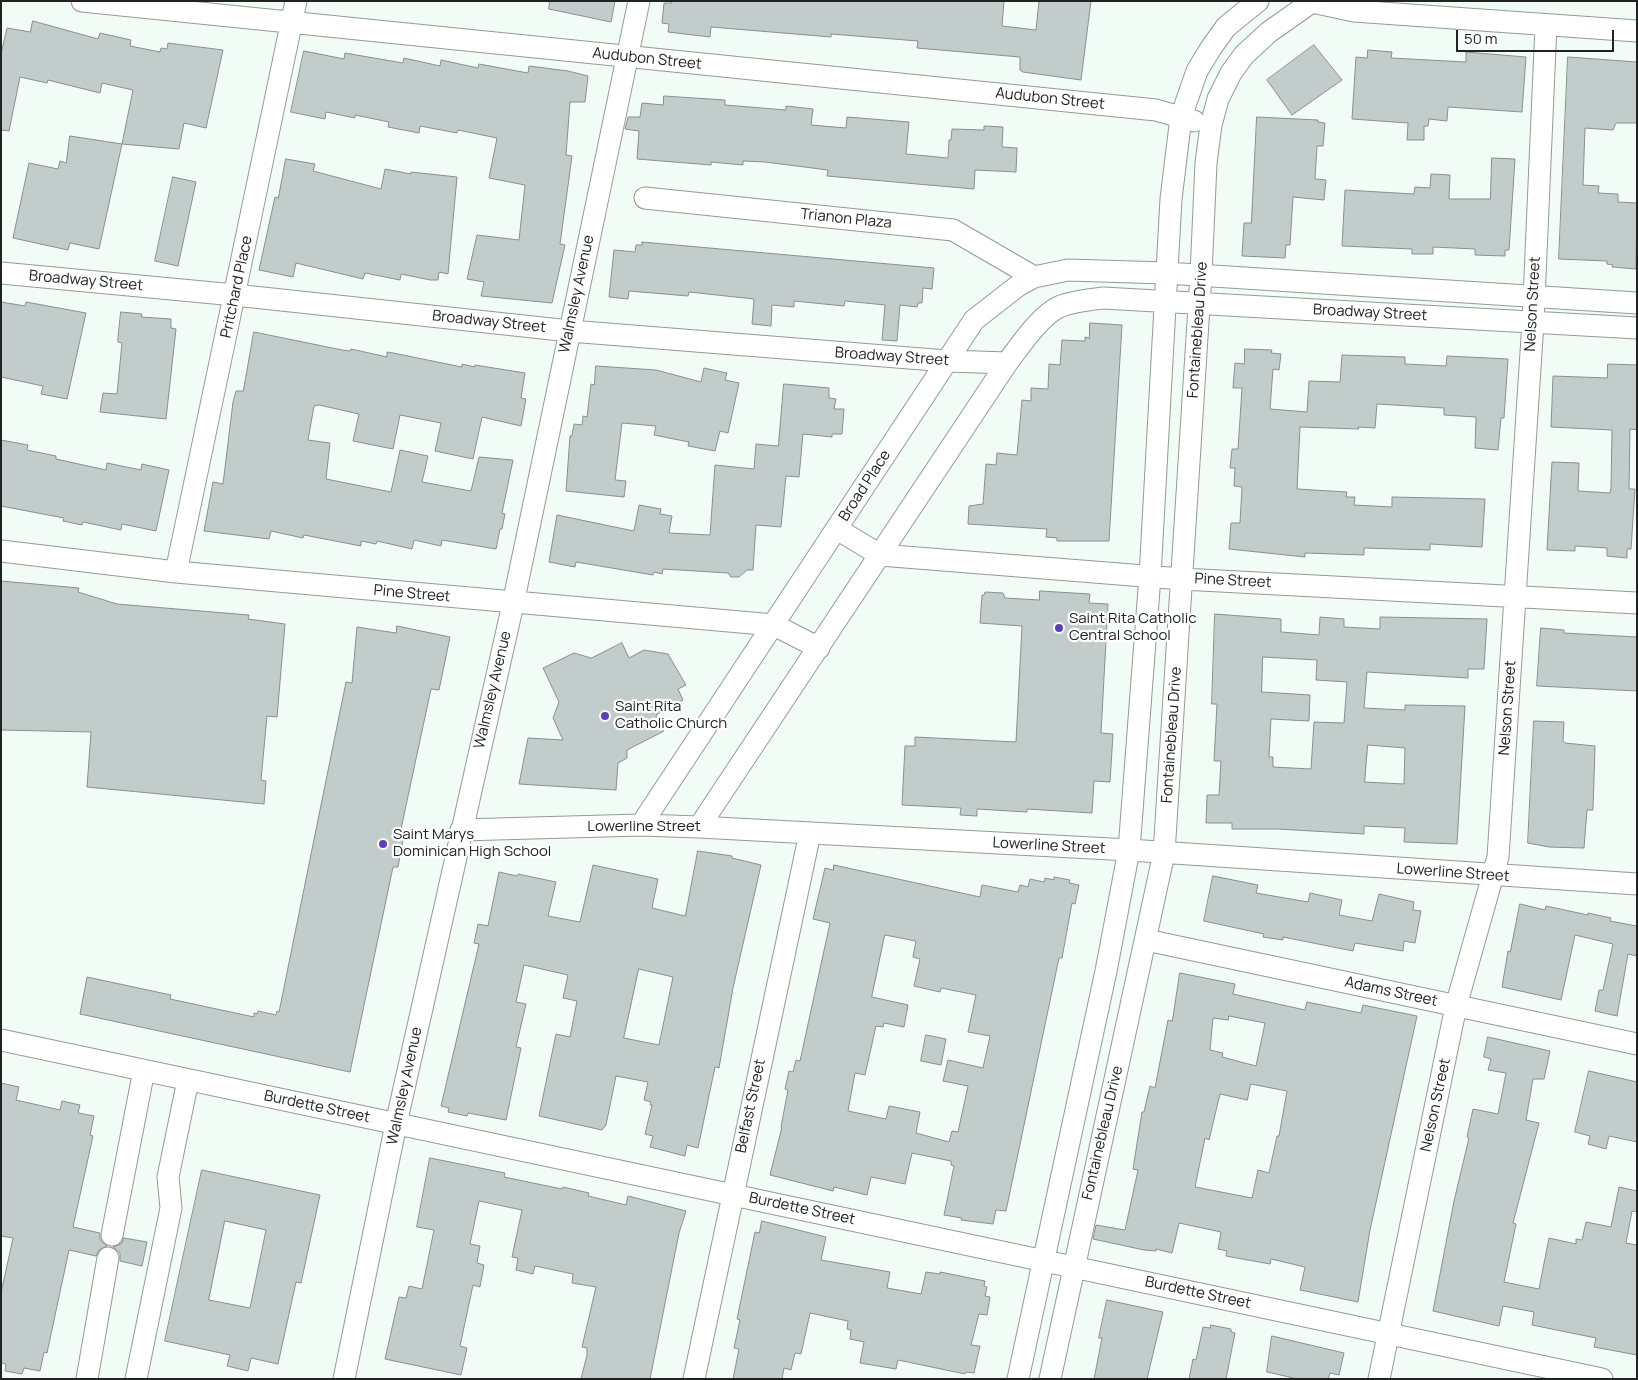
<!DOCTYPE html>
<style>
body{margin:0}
#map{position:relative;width:1638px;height:1380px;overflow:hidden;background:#f2fcf6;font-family:Manrope,sans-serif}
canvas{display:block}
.frame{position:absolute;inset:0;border:2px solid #202321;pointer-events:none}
.scale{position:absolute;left:1456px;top:30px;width:158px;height:22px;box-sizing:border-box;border:2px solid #202321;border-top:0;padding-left:6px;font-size:15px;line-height:18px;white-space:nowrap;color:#202321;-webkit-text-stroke:4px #fff;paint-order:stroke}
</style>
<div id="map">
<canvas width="1638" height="1380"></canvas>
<div class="frame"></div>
<div class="scale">50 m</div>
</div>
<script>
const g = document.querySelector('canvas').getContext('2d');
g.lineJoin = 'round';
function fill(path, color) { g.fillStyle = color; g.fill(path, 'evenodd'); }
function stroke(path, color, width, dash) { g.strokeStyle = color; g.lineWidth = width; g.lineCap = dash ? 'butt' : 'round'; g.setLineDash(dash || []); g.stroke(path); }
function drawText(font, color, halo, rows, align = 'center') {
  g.font = font + ' Manrope,sans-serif'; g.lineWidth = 4.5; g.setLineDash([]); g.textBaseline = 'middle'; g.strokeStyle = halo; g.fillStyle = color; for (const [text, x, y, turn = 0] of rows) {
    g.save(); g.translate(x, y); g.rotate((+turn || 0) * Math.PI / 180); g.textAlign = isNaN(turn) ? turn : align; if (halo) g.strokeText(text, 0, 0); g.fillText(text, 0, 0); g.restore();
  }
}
const building = new Path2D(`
 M550 1H615L611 22 549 9Z
 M672 1H1004L1002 26 1036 30 1039 1H1091L1081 80 1023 72 1020 70V57L917 48 918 41 831 34V37L711 27 710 37 668 32 669 24 662 23 664 3H671Z
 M33 21 98 39 100 33 131 40 130 46 160 52 161 48 167 49 168 43 223 50 206 128 184 123 179 149 122 144 133 90 102 83 100 93 48 80 47 83 20 77 9 131 1 130V54L7 28 30 32Z
 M1314 45 1342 80 1292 115 1267 80Z
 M1368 50 1392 52 1391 58 1466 62V52L1526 57 1522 112 1448 107 1447 121 1429 119 1428 126H1424V140H1407L1408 123 1352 119 1356 57 1367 58Z
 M304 51 344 59 345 53 403 63 404 58 440 66 441 60 478 68 479 64 528 73 529 66 568 71 588 76 585 102H570L566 155 572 156 560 244 565 245 552 303 481 296 484 282 467 279 477 235 519 240 525 185 489 178 497 138 458 130 457 133 420 126 419 133 388 127 389 122 355 115V118L326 112 325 119 291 112Z
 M1568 57 1637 62V123H1616L1613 130 1585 128 1583 185 1599 186 1598 193 1618 194V202L1637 203 1636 269 1612 267 1613 265 1607 264V261L1559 259Z
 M664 96 725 100V105L786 110V106L813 109 811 125 846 128 847 117 909 122 906 154 948 158 949 140H951L952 129 984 130V126L1003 127 1002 147 1017 148 1016 172 975 170 974 189 827 176 828 170 765 162 743 161V165L711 162V165L637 159 639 131 625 129 628 117H640L642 103 663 105Z
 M1257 117 1318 120V122L1325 123 1323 146H1317L1315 179 1326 180 1324 200 1293 197 1290 245H1286L1285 258 1242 256 1244 223H1251Z
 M70 136 122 144 99 249 70 243 68 250 13 238 29 163 58 169 60 161 66 163Z
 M1492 158 1515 159 1509 250H1505V256L1475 255V249L1433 247V254H1412V249L1342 246 1345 190 1414 194 1415 187 1430 188 1431 174 1450 175 1449 199H1490Z
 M286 159 315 164 313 171 381 189 385 169 411 174V172L457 177 448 274 439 272 438 280H430L401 274 400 280 365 273 363 279 296 263 293 277 259 270 275 197 278 198Z
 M173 177 196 182 178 266 155 261Z
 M642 242 934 268 932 289 923 288 922 303H918L917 307 900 305 897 341 882 340 885 305 845 301 844 306 794 301V307L772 305 771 326 752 324 754 299 689 292 688 296 629 291 628 299 609 297 614 250 635 252 636 245H642Z
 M1 302 25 306 26 302 86 313 67 399 41 394 43 386 1 377Z
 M121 312 142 314 141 317 171 319V328L176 329 166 419 100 412 103 393 117 394 122 343 118 342Z
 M1090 323 1122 325 1109 541H1057V538L1046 537 1047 529 968 524 969 506 983 504 986 464 996 465 997 453 1017 455 1022 400 1031 401V388L1048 389 1049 364 1060 365 1062 340 1085 341V337L1089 338Z
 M254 332 342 350 350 351 351 349 387 357V352L393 353 462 367V364L475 367V365L525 373 521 398 526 399 521 426 482 417 473 459 435 451 441 423 400 415 393 449 353 441 359 414 319 405 314 406 308 440 330 443 326 479 391 492 400 450 428 456 422 482 471 491 479 457 513 460 502 513 505 514 502 529H500L496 549 442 540 441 546 414 540 412 549 377 541 376 544 361 541V546L304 535 303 538 271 531 269 539 204 531 213 482 223 484 233 402 236 391H243Z
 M1245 349 1272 350 1271 353 1281 354 1279 370 1273 369 1270 409 1307 412 1309 381 1340 382 1342 355 1405 357V364L1446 366 1447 356 1508 359 1504 418H1501L1498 450 1475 448 1476 417 1444 415V408L1377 404 1375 428 1358 427 1359 429 1300 427 1297 489 1347 492 1346 497H1355L1354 505 1392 507V497L1485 499 1482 547 1430 544V550L1364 548V555L1305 553V557L1229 549 1231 523H1240L1242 487 1234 486 1235 468H1230L1232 449H1238L1242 388H1233L1235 363 1244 364Z
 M1608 364 1637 365V430L1630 429 1629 489H1635L1631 549H1627V558L1607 556V548L1575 546V551L1547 550 1552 462 1579 463 1578 491 1610 493 1611 488 1612 430 1551 427 1553 376 1607 378Z
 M596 366 656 370 701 382 704 368 727 373 725 380 739 383 728 433 720 431 715 451 688 446 689 442 654 435 656 426 622 423 615 480 626 481 624 497 566 491 570 436H572L574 424 582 425 583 416 587 417 591 384 594 385Z
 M784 384 829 388V398L836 399 834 409H844L842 434H832V437L803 434 799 477 786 476 781 527 756 525 753 570H747L739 577H731L728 573 663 569 662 574 654 572 653 575 576 562 575 567 549 562 557 515 634 531 639 505 661 509 660 514 672 516 669 533 710 535 715 465 754 469 756 444 778 446Z
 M1 440 28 445 27 450 56 456V459L106 470 107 463 141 470 142 464 169 470 156 531 122 524 121 530 83 522 82 525 63 521 64 518 1 506Z
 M1 581 79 588 78 592 117 604 249 615 248 619 285 624 277 717 267 716 261 780 266 781 264 804 87 787 91 732 1 730Z
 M1040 591 1090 594 1089 603 1108 604 1101 733 1113 734 1110 782 1094 781 1092 813 1027 809V812L977 809V816L960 815 961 808 902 805 905 746H915V737L1016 742 1022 626 980 623 982 595H984L985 592 1003 593 1005 598 1039 600Z
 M1215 614 1281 619V632L1319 635 1320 617 1344 619V627L1380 629V617L1487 619 1484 669H1468V678L1367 672 1364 708 1405 710V705L1465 706 1457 844 1404 842 1405 828 1364 826V834L1277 829H1232V823H1206L1207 795H1219L1221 761H1214L1217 704H1212ZM1263 657 1317 660 1316 680 1347 682 1344 723 1314 722 1311 769 1273 767V757H1269L1271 719 1309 721 1310 695 1262 692ZM1368 745 1405 748 1404 784 1365 782Z
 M397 626 450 637 439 690 431 689 401 829 405 830 398 867H393L350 1072 80 1014 87 977 171 995 170 999 254 1017V1013L257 1014 258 1011 276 1015 277 1011 279 1012 346 682 352 683 357 627 396 633Z
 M1541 628 1564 630V633L1637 637V691L1537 686Z
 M622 643 629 658 644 650 668 654 686 685 678 689 683 700 656 715 664 731 627 750V758L618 763 616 790 519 784 528 738 563 740 553 718 559 702 543 668 574 653 591 658Z
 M1534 721 1564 722 1563 741 1565 743 1595 746 1593 810H1587L1584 848 1549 847 1528 843Z
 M698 851 732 856V858L761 865 733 988 719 1068 715 1067 698 1148 687 1145 685 1156 650 1147 653 1136 645 1134 652 1105H650L651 1102 644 1100 648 1082 616 1076 606 1125 602 1130 539 1116 556 1034 570 1037 577 1001 563 998 568 975 524 965 516 1002 526 1004 516 1047 521 1048 506 1120 468 1113 467 1116 448 1112 449 1108 441 1106 479 944 474 943 478 924 488 926 499 872 517 876 518 874 556 882 548 916 580 922 593 865 658 879 652 908 685 916ZM639 969 673 977 659 1045 624 1038Z
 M834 865 980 897 982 885 1018 892 1020 885 1028 887 1030 879 1044 882 1045 878 1054 880V877L1070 880 1069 883 1079 885 1075 904 1072 903 1062 958H1059L1006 1211 996 1210 993 1224 961 1220 962 1218 944 1215 954 1166 951 1165V1161L912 1153 905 1184 871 1177 867 1195 834 1187 833 1191 770 1175 782 1127H781L788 1090 785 1089 789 1071 793 1072 796 1060 800 1061 830 923 813 919 825 868 833 870ZM885 935 916 941 913 957 920 959 914 986 940 992 941 988 976 995 968 1032 990 1036 983 1068 948 1060 943 1081 968 1086 958 1132 952 1131 949 1142 916 1133 920 1112 889 1106 886 1119 848 1111 855 1073 865 1075 876 1026 883 1027 884 1023 904 1027 908 1005 872 997Z
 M1213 876 1258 885 1256 893 1308 902 1310 893 1342 900 1339 915 1372 921 1379 894 1414 902 1413 910 1421 911 1415 943 1404 941 1403 951 1355 943 1353 951 1283 937V940L1263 937 1264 934 1204 921Z
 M1520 904 1545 910 1546 906 1588 915V913L1611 918 1610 921 1637 926V956L1628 954 1617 1016 1595 1011 1599 990H1603L1613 944 1575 935 1561 1000 1502 987 1508 951 1510 952Z
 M1180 973 1235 984 1233 994 1305 1010 1307 1002 1361 1013 1363 1005 1417 1016 1370 1230 1358 1302 1300 1290 1305 1267 1271 1259 1270 1264 1226 1256 1227 1251 1218 1249 1221 1232 1179 1223 1172 1253 1156 1249V1251L1144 1250 1093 1239 1096 1225 1125 1230 1138 1170 1133 1169 1142 1112H1144L1150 1086 1155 1088 1168 1020 1172 1021ZM1229 1016 1265 1023 1256 1066 1222 1057 1223 1053 1210 1050 1213 1018 1228 1020ZM1251 1084 1287 1091 1279 1136H1277L1269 1173 1258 1170 1252 1198 1195 1187 1205 1138 1209 1140 1220 1094 1247 1100Z
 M926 1035 946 1039 941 1065 921 1061Z
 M1488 1037 1550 1051 1544 1079H1533L1526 1120 1539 1123 1513 1223 1516 1224 1504 1282 1539 1289 1549 1238 1576 1244V1239L1582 1240 1586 1222 1611 1227 1619 1187 1637 1191V1212L1632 1211 1626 1243 1637 1245V1355L1594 1347 1596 1338 1532 1325 1534 1312 1503 1306 1499 1326 1433 1311 1454 1201 1469 1138 1467 1137 1473 1109 1498 1114 1506 1073 1488 1070 1491 1059 1484 1057Z
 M1589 1071 1637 1082V1142L1609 1136 1606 1149 1588 1144 1590 1136 1575 1132Z
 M1 1083 19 1087 16 1100 60 1110 62 1101 80 1105 78 1113 94 1116 90 1135 93 1136 73 1227 100 1233V1240L107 1246 99 1250 96 1256 69 1250 47 1353 44 1352 40 1371 24 1368 22 1374 5 1371 6 1364 1 1363V1293L13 1238 1 1236Z
 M430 1158 505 1173 504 1177 562 1189 563 1187 589 1193 588 1196 626 1205 628 1196 686 1211 679 1233 650 1379H581L587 1355V1348L582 1347 596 1287 572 1283 573 1274 535 1266 533 1274 516 1270 518 1258 512 1257 522 1210 479 1201 470 1244 480 1246 477 1263 484 1265 480 1287 473 1285 460 1346 467 1348 461 1375 385 1359 399 1297 406 1298 409 1286 422 1289 434 1230 417 1227Z
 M202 1170 320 1195 301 1283 296 1282 278 1364 251 1358 248 1371 227 1366 230 1355 165 1341ZM225 1221 266 1230 250 1308 209 1300Z
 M762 1221 826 1237 821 1260 890 1272 887 1288 921 1294 926 1272 940 1274V1272L985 1281 984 1286 987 1287 985 1296 990 1297 987 1315 979 1314 971 1345 980 1346 974 1373 966 1372 965 1374 898 1360 896 1369 860 1363 864 1342 850 1339 851 1330 847 1329 848 1321 810 1313 801 1354 795 1353 791 1370 784 1368 782 1379H733L739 1349 734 1348 740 1320 737 1319 755 1232 759 1233Z
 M124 1238 147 1242 142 1266 120 1261V1253L113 1247 121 1244Z
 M1107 1300 1163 1312 1147 1379H1094L1102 1338H1099Z
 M1211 1325 1231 1329V1332L1235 1333 1226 1379H1189L1193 1359 1196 1360 1203 1327 1210 1328Z
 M1272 1336 1344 1353 1339 1375 1330 1373 1328 1379H1298L1267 1372Z`);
fill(building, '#c1cccb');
stroke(building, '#86918f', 1);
const minor = new Path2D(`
 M82 1 1156 110 1194 121
 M1312 2 1354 11 1637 31
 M645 198 953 230 1034 277
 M1 273 235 295 570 331 947 361 1007 363
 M837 529 880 555 1182 579 1637 603
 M1 551 176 572 774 625 819 648
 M176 572 296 1
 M641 825 974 320 1019 285 1034 277 1068 270 1166 273 1637 303
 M699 827 1007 363C1020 346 1041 314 1061 306 1075 301 1088 300 1103 298L1637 328
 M461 830 641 825 699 827 1129 850 1637 884
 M1146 940 1637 1044
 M1 1040 1602 1379
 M112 1235 144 1070
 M87 1379 108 1258
 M136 1379 171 1208 168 1177 188 1080
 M344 1379 396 1124 513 604 639 1
 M694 1379 810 833
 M1018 1379 1106 971 1129 850 1150 576 1171 199 1181 117 1197 71 1211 48 1226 27 1258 1
 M1050 1379 1164 853 1201 275 1206 163 1211 125 1218 99 1231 73 1244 55 1269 32 1313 1
 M1379 1379 1456 1006 1498 857 1533 322 1546 25`);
stroke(minor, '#929b96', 23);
stroke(minor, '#fff', 21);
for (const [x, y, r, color] of [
 [1059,628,5,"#5a40b8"],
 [605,716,5,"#5a40b8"],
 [383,844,5,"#5a40b8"]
]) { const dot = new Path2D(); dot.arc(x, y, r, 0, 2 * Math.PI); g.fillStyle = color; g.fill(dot); stroke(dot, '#fff', 2); }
drawText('15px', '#202321', '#fff', [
 ["Audubon Street",647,59,6],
 ["Audubon Street",1050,99,6],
 ["Trianon Plaza",846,219,6],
 ["Broadway Street",86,281,5],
 ["Pritchard Place",237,287,-78],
 ["Walmsley Avenue",577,294,-78],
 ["Nelson Street",1533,304,-87],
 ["Broadway Street",1370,313,3],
 ["Broadway Street",489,322,6],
 ["Fontainebleau Drive",1198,330,-86],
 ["Broadway Street",892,357,4],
 ["Broad Place",865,486,-57],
 ["Pine Street",1233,581,3],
 ["Pine Street",412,594,5],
 ["Walmsley Avenue",493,690,-77],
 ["Nelson Street",1508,708,-86],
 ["Fontainebleau Drive",1172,735,-86],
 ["Lowerline Street",644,827],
 ["Lowerline Street",1049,846,3],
 ["Lowerline Street",1453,873,4],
 ["Adams Street",1391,992,12],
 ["Walmsley Avenue",405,1086,-78],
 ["Nelson Street",1436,1105,-78],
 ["Belfast Street",751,1106,-78],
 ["Burdette Street",317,1107,12],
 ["Fontainebleau Drive",1103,1133,-77],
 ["Burdette Street",802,1209,12],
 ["Burdette Street",1198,1293,12]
]);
drawText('15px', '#202321', '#fff', [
 ["Saint Rita Catholic",1069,619],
 ["Central School",1069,636],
 ["Saint Rita",615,707],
 ["Catholic Church",615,724],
 ["Saint Marys",393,835],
 ["Dominican High School",393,852]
], 'left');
</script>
